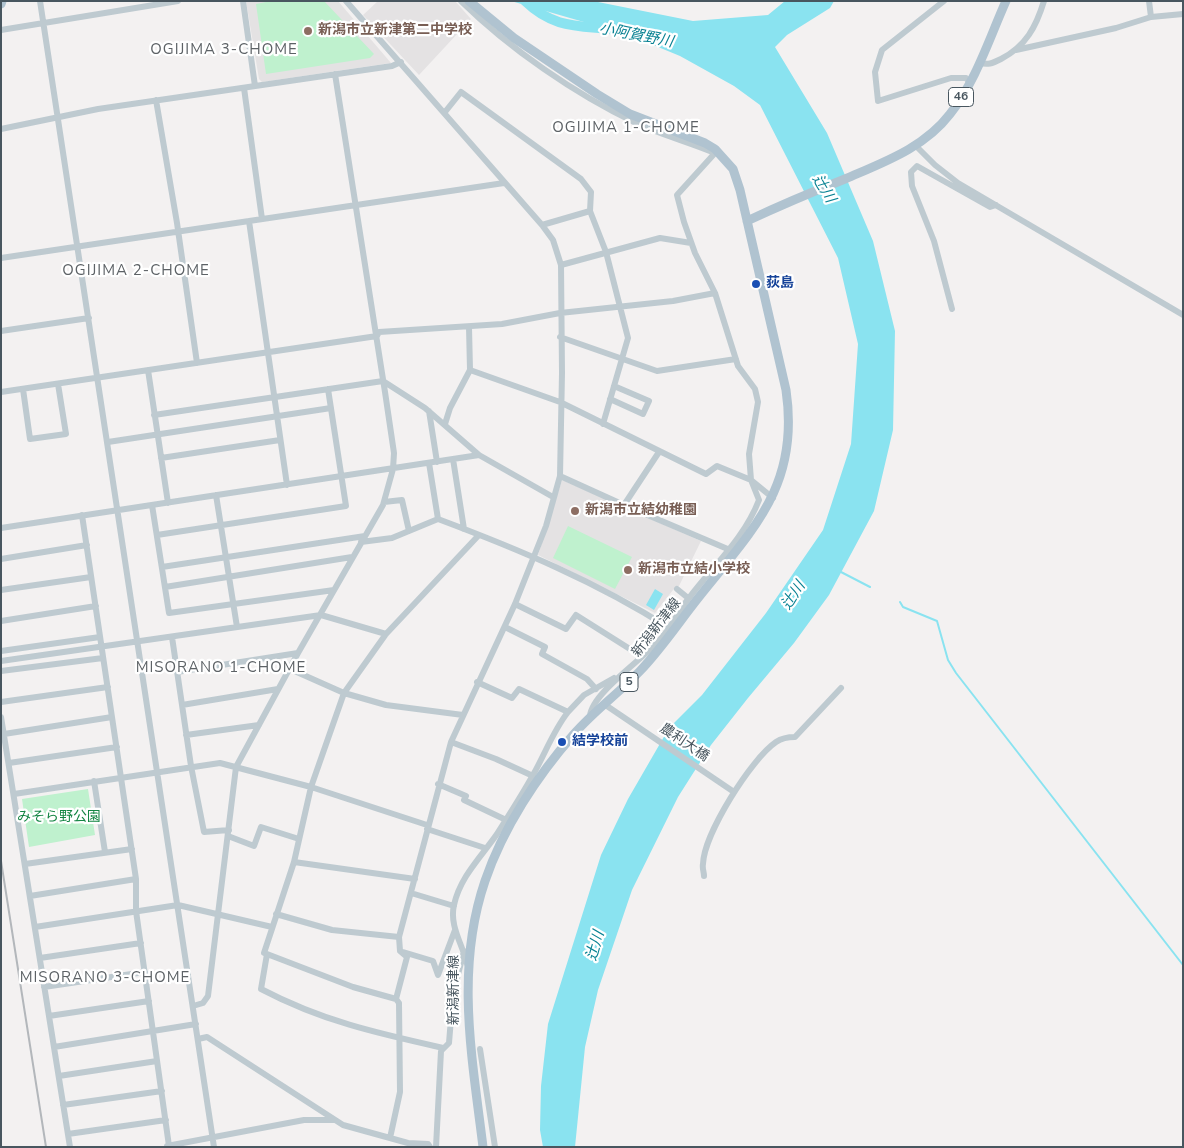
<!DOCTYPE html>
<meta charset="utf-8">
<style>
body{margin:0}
#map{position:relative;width:1184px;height:1148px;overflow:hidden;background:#f3f1f1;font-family:"Nunito Sans",sans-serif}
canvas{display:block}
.frame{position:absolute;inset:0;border:2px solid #48565f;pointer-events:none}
</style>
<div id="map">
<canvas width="1184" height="1148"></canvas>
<div class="frame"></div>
</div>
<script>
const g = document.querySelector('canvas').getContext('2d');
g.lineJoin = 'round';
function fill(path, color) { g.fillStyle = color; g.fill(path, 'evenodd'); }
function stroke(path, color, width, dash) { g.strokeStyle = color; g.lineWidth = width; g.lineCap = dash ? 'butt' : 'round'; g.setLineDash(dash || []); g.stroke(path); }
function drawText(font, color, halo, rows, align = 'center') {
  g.font = font + ' "Nunito Sans","Noto Sans JP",sans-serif'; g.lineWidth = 4.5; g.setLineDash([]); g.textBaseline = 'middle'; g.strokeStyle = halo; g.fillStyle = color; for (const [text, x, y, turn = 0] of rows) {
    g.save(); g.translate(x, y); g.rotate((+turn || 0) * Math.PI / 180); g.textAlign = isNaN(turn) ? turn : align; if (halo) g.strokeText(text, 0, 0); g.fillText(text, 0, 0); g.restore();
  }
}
fill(new Path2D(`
 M246 1H338L391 63 262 82 259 79Z
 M378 1H455L471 19 419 75 363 15Z
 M562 480 701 541 679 586 673 590 655 613 538 555Z`), '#e4e2e3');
fill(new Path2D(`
 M271 1H324L374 54 370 58 266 74 256 4Z
 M568 526 632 557 615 589 553 558Z
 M88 789 95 835 29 847 22 799Z`), '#bff1ce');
fill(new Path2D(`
 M511 1H593L693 21 768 15 785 1H834L830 8 787 35 775 47 827 133 873 241 895 331 893 430 874 511 829 595 794 643 748 698 711 745 678 797 632 890 598 990 585 1047 575 1147H543L540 1130 541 1086 548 1024 601 855 628 799 669 728 702 695 766 613 823 530 851 444 858 344 838 258 760 105 734 86 680 56 629 35Z
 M655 589 663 594 654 610 646 605Z`), '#8ae3f0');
stroke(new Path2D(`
 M841 572 870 587
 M900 602 903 607 937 621 948 660 956 673 1183 965`), '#8ae3f0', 2);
stroke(new Path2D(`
 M525 1C555 30 580 25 618 30`), '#8ae3f0', 10);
stroke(new Path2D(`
 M40 1 214 1147
 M243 1 255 86
 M346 1 542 225 553 240 561 265 562 373 560 476 546 526 515 604 451 742 399 937 400 951 407 957 396 999 399 1003 400 1092 390 1138
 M461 1C510 49 575 94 636 123 662 135 689 142 715 153
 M944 1 882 50 875 72 878 101 951 78H966L970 83
 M1149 1 1151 17
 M1 30 178 1
 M1016 50 1116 28 1151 17 1183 14
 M979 62C987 66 993 63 1001 59 1026 46 1036 27 1044 1
 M244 88 262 219
 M156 100 177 223 197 363
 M445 112 461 92 581 179 591 192 590 211 606 252 628 338 603 424
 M1 129 98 109 392 66 401 62
 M916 146 935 165 958 183 1183 315
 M249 221 287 485
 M542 225 590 211
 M1 258 504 183
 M561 265 660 238 691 243
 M952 309 934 241 912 186 911 172 917 166 990 207 996 205
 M1 331 89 318
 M560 337 657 371 736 359
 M148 370 168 503
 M470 370 560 402 706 474 717 466 751 480 773 498 771 500
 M23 389 30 439 66 434 58 384
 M1 392 377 336 379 332 502 324 560 313 673 301 715 293
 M610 399 643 414 649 401 614 386
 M429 411 437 462
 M154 415 383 381 425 408 479 455 553 497
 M445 424 450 408 470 370 469 327
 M108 442 331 408
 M161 458 280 440
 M453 459 464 529
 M429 463 438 519
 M560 476 624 505 659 452
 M216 495 237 627
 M384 502 402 500 409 531
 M152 505 169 613 334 590
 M624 505 730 550
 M82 515 136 879V911L169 1146
 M1 528 479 455
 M157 535 346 506 328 389
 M361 542 392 538 438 519C518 549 597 582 669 628L672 625
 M1 559 87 545
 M162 567 365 536
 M165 587 352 557
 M677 589 688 598
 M1 590 91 577
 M515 604 566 629 576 615 641 656
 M1 621 96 606
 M505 627 545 647 542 654 587 679 596 689
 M172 637 191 766 204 832 229 830
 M1 651 100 637
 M1 661 321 615 386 634
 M290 669 344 693 386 705 463 715
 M1 671 103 658
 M177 672 298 653
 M477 682 512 698 519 689 568 712 584 695 614 678
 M1 702 108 687
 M604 704 734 792
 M182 705 278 689
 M590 716C592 692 648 656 663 636 673 625 679 610 689 598 713 566 744 539 759 500L751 480 749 454 758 402 755 389 738 366 715 293 695 253 684 222 677 195 715 153V149
 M1 717 70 1147
 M4 734 112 717
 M186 735 259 725
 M451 742 496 759 533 776
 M9 763 117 747
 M94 781 105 852
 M438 784 466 796 464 800 504 819
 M14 794 220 763 311 787 427 825
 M427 829 485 848
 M228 836 254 846 261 827 299 839
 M294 862 415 879
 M25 864 132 849
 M704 876C704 872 702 868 703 864 704 834 751 759 776 742 782 738 788 737 795 737L841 688
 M411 893 454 906
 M30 896 136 879
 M276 914 332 930 399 937
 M35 927 178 905 272 927
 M403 952 433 961 438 975 455 930
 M267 954 353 987 396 999
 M40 958 141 943
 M467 964C463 945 449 926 454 905 460 877 481 857 497 834 509 815 522 795 533 775 545 754 553 731 568 712
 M44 987 145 972
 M193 1006 203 1003 208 996 236 767 298 653 383 505 393 469 394 453 385 392 335 74
 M49 1016 149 1001
 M198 1039 207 1037 343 1125 408 1143 428 1144 430 1147
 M54 1047 196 1024
 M443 1048C376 1033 322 1021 261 989L267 954 264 953 294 862 311 787 344 693 386 634 478 536
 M480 1049 495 1147
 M59 1076 157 1061
 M63 1105 162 1091
 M68 1134 166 1120
 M167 1146 304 1120H335
 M436 1147 441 1051 449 1043 453 994 464 951`), '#becad0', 6);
stroke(new Path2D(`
 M469 1 514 38 597 94 630 114 705 143 715 149 733 169 740 190 786 390C800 485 754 528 699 597 679 622 662 648 640 671 619 693 594 711 574 734 537 776 503 828 485 881 455 969 472 1057 483 1147
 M1 4 2 1
 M747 221C779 206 812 192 845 179 884 162 924 148 950 114 976 81 989 39 1006 1`), '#b0c3d0', 9);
stroke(new Path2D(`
 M1 861 46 1147`), '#b3b7bb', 2);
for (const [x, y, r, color] of [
 [308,31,5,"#8d6e63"],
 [756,284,5,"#1a4fb4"],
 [575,511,5,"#8d6e63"],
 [628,570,5,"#8d6e63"],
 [562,742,5,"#1a4fb4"]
]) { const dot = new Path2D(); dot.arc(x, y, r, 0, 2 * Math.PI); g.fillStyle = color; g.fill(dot); stroke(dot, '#fff', 2); }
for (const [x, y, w] of [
 [961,97,25],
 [629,682,18]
]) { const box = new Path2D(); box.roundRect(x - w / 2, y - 9.5, w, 19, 4); g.fillStyle = '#fff'; g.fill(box); stroke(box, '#48565f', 1); }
drawText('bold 12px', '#48565f', null, [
 ["46",961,97],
 ["5",629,682]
]);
drawText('bold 14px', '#785e54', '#fff', [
 ["新潟市立新津第二中学校",318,31],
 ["新潟市立結幼稚園",585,511],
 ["新潟市立結小学校",638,570]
], 'left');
drawText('bold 14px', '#164399', '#fff', [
 ["荻島",766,284],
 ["結学校前",572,742]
], 'left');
drawText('14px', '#48565f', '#fff', [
 ["新潟新津線",657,628,-52],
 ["農利大橋",684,743,34],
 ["新潟新津線",455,990,-90]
]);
drawText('14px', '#148543', '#fff', [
 ["みそら野公園",59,818]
]);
drawText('italic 15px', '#098293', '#fff', [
 ["小阿賀野川",636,36,11],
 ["辻川",823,189,59],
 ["辻川",794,596,-57],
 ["辻川",596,946,-74]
]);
g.letterSpacing = '1px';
drawText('15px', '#5d6266', '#fff', [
 ["OGIJIMA 3-CHOME",224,50],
 ["OGIJIMA 1-CHOME",626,128],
 ["OGIJIMA 2-CHOME",136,271],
 ["MISORANO 1-CHOME",221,668],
 ["MISORANO 3-CHOME",105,978]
]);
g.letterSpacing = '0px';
</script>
